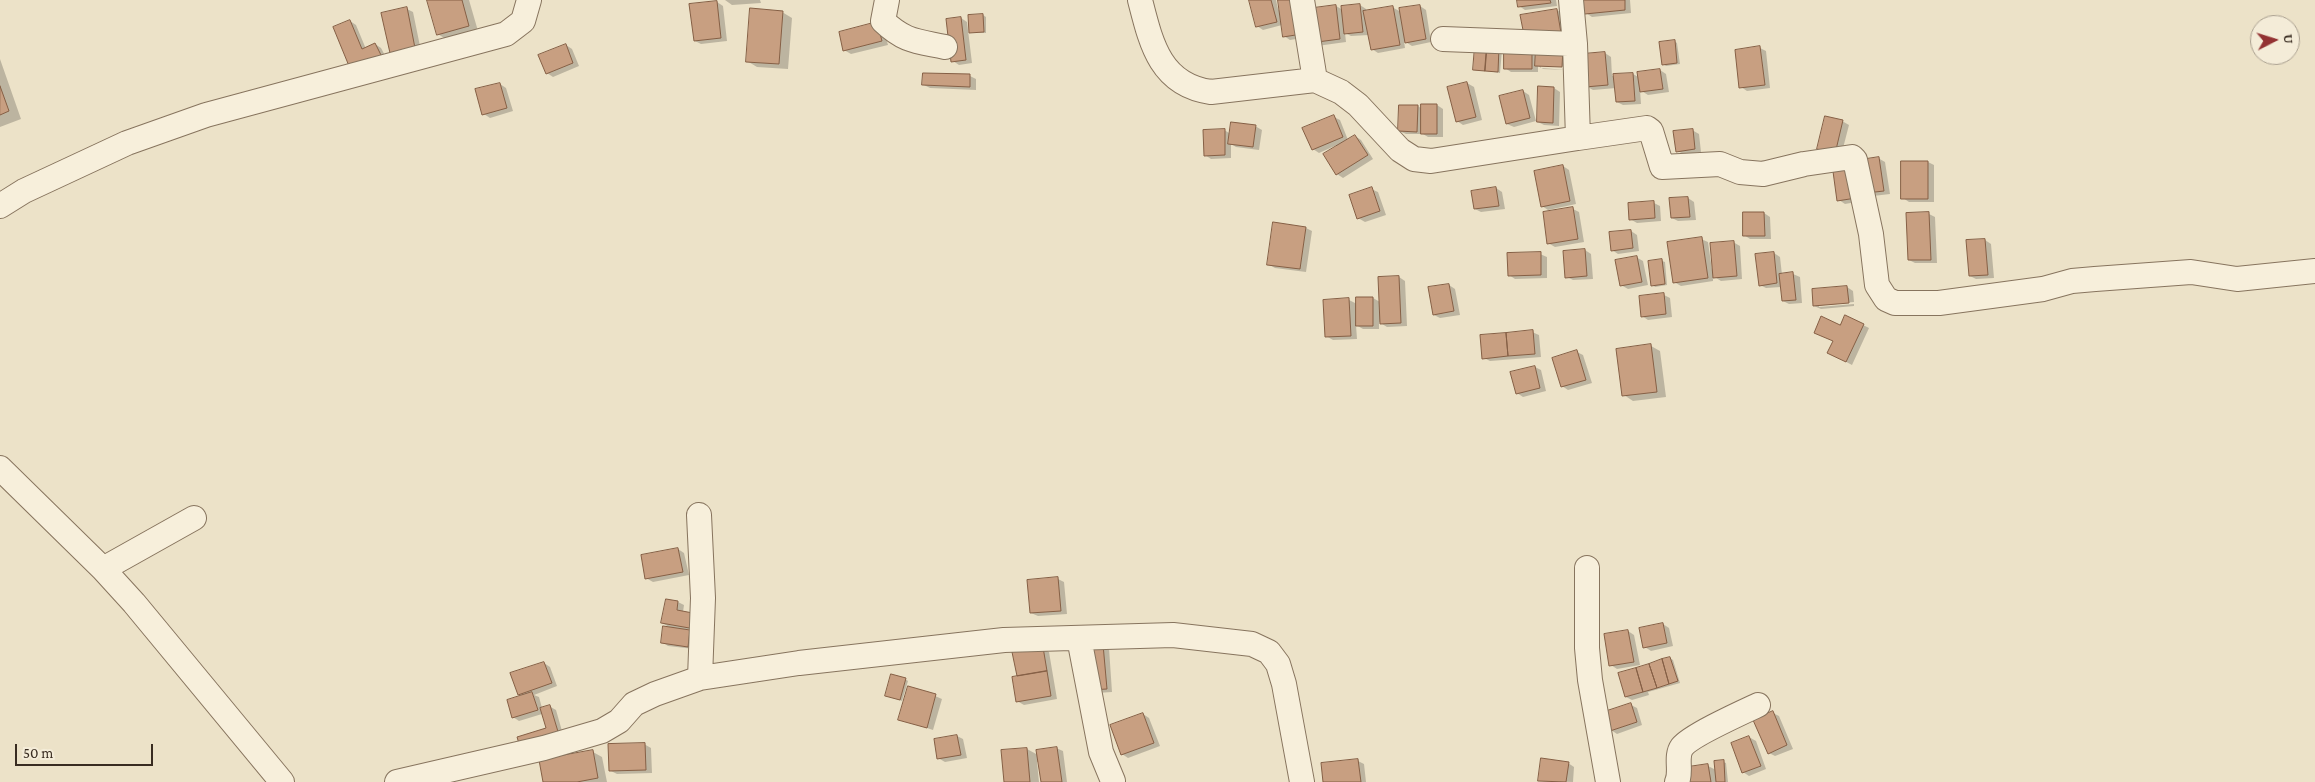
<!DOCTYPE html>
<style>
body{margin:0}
#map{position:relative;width:2315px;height:782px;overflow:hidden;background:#ece2c8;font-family:"Crimson Pro",serif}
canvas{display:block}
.north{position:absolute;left:2250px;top:15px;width:50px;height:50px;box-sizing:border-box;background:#f4ecd8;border:1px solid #a99f8f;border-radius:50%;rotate:85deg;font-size:14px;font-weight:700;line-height:20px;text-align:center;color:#392c21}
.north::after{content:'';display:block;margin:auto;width:18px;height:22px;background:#933232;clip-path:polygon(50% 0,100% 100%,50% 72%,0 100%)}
.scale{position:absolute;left:15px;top:744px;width:138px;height:22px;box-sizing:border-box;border:2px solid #392c21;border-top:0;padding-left:6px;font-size:15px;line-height:18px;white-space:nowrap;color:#392c21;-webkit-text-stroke:4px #f4ecd8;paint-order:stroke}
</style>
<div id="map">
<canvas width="2315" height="782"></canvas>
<div class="north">U</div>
<div class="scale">50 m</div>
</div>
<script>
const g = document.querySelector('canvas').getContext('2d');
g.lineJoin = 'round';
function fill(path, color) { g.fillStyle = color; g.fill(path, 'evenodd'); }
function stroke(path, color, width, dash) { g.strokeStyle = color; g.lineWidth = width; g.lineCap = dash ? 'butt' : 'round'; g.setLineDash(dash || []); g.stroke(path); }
fill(new Path2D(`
 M428 0H469L478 31 447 40 438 34Z
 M725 0H760L761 3 732 5Z
 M1250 0H1276L1278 9 1308 37 1290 40 1284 36 1282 25 1263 30 1257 26Z
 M1518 0H1556L1557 6 1525 10 1519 6Z
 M1585 0H1630L1631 13 1592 17 1586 13Z
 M717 2 723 6 727 41 701 44 695 41Z
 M1360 5 1366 9 1367 12 1392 7 1401 12 1420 6 1426 10 1431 42 1412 46 1404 41 1405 48 1378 53 1372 49 1369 35 1351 36 1345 33 1346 42 1317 46 1336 6 1343 10 1342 7Z
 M407 9 413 12 421 51 397 56Z
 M1557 10 1563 14 1567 36 1526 39Z
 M782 12 792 18 788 69 757 67 747 61Z
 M983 15 986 17V33L970 32Z
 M961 18 967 22 972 63 959 65 953 61Z
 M350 21 356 25 366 49 375 44 381 48 389 63 361 76Z
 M883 27 888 45 851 54 844 50Z
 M1674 41 1677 43 1680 64 1666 66 1663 64Z
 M566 45 572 49 579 66 553 77 547 73Z
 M1760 48 1766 51 1770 88 1747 91 1741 87Z
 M1505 49 1562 51 1568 66 1541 65V68L1568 70 1543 69 1538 66V72H1511L1505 68Z
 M1502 50 1500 73 1475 69Z
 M1605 53 1611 57 1612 76 1633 74 1640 78 1660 70 1666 74 1669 92 1648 95 1640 90 1641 104 1623 105 1617 102 1616 88 1593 90 1586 86Z
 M0 59 21 119 0 127Z
 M970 76 976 79V90L930 88 924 85Z
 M1467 83 1474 87 1482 120 1463 125 1457 121Z
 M500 84 506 88 513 111 490 118 484 114Z
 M1554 88 1560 92 1559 126 1544 125 1538 122Z
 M1523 91 1529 95 1536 121 1514 127 1507 124Z
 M1437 105 1443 109V137H1428L1423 134H1406L1399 131 1418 106 1422 109Z
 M1334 117 1340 120 1348 140 1355 136 1361 140 1373 159 1343 178 1337 174V145L1319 153 1313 149Z
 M1842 121 1849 125 1841 156 1819 149Z
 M1255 126 1262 130 1259 150 1236 147 1231 144V158L1211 159 1205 155 1224 130 1231 134Z
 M1692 130 1699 134 1701 152 1684 154 1677 151Z
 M1878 158 1885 162 1890 194 1873 196Z
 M1928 162 1934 165V202H1909L1903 198Z
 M1833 165 1862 201 1845 204 1839 200Z
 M1563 166 1569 170 1576 204 1548 210 1542 206Z
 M1496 188 1502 192 1505 209 1481 212 1475 209Z
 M1371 189 1378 192 1386 215 1365 222 1358 218Z
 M1688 198 1694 202 1696 220 1678 221 1672 218Z
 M1654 203 1660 206 1661 221 1637 223 1630 219Z
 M1573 209 1579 212 1584 242 1555 247 1548 243Z
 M1764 213 1770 217 1771 239H1750L1744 235V214Z
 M1907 214H1929L1935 217 1937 263H1915L1909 260Z
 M1306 228 1312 231 1306 272 1275 268 1268 264Z
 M1631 231 1637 235 1639 251 1618 254 1612 250Z
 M1701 239 1708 242 1712 270 1733 242 1740 246 1742 279 1721 281 1713 276V281L1681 286 1674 282Z
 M1985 240 1991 244 1994 278 1976 279 1970 276Z
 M1585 250 1591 254 1593 279 1573 280 1567 277Z
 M1774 253 1780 257 1782 275 1793 274 1800 277 1802 303 1789 304 1783 301 1781 287 1766 288 1760 285Z
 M1540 254 1547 257V278L1515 279 1509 275Z
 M1636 257 1643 261 1648 285 1628 289 1621 285Z
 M1662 261 1665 262 1667 285 1655 287 1653 285Z
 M1399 277 1405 281 1407 326 1387 327 1379 322V329H1363L1356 325 1357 339 1333 340 1326 336 1349 300 1357 304 1373 298 1380 302Z
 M1449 285 1455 289 1460 315 1440 318 1434 315Z
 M1847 287 1853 291 1854 302 1819 305V307L1854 304V306L1821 309 1814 306Z
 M1664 295 1670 298 1672 317 1648 320 1642 316Z
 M1863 325 1869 328 1852 365 1835 356 1841 327Z
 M1532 332 1539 335 1541 357 1490 361 1484 358Z
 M1651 346 1660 351 1666 397 1633 401 1624 395Z
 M1577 352 1583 355 1592 383 1568 390 1562 386Z
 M1535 367 1541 370 1546 391 1523 397 1517 393Z
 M678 549 684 553 689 575 653 582 646 578Z
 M1058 579 1064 582 1067 614 1038 616 1031 613Z
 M678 602 684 605 683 612 702 631 686 629 696 635 694 649 668 646 662 642 673 629 662 623Z
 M1663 624 1669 628 1673 646 1651 651 1645 647Z
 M1628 631 1634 635 1640 665 1617 669 1611 665Z
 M1087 646 1109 648 1112 692 1097 693Z
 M1043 649 1049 652 1057 699 1024 705 1017 701 1018 678 1014 653Z
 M1670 658 1673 660 1680 683 1648 692 1649 695 1632 700 1626 697Z
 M544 663 550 667 557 686 534 695 539 697 542 708 549 706 556 710 564 738 548 729 542 714 519 721 513 717 523 697 519 694Z
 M905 679 908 681 902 701 890 697Z
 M935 696 942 699 933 730 900 719Z
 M1631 705 1637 708 1642 725 1617 734 1611 730Z
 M1773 713 1779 716 1793 749 1775 756 1769 753Z
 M1143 714 1149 718 1160 746 1128 758 1122 754Z
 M957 736 963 739 967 758 945 762 938 758Z
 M1749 737 1756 741 1766 769 1749 776 1743 772Z
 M644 744 651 748 652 773 617 774 611 771Z
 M1056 748 1063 751 1067 782H1042L1039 762H1037L1039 782H1006L1027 749 1038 755Z
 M593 752 602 757 607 782H544Z
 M1358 761 1364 764 1366 782H1324Z
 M1723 762 1726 763 1728 782H1691L1708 766 1716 770Z
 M1568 763 1574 767 1573 782 1540 781Z`), '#0003');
const building = new Path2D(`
 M427 0H462L469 26 437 35Z
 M1249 0H1271L1277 22 1256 27Z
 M1278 0H1297L1302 34 1283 37Z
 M1517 0H1550L1551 3 1518 7Z
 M1583 0H1625V10L1585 14Z
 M717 1 721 38 694 41 689 4Z
 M1360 4 1363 32 1344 34 1341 6Z
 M1336 5 1340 39 1310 43 1306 9Z
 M1420 5 1426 39 1405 43 1399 8Z
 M1393 6 1400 45 1371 50 1363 11Z
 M407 7 415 48 390 53 381 13Z
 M750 8 783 11 779 64 746 62Z
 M1557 9 1561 33 1525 40 1520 15Z
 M983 14 984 32 969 33 968 15Z
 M961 17 966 60 951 62 946 19Z
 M350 20 362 49 375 43 383 59 349 66 333 27Z
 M877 22 882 41 843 51 839 32Z
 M1675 40 1677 63 1662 65 1659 42Z
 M566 44 573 63 546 74 538 55Z
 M1475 46H1487L1485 71 1473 70Z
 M1487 46 1499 47 1498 72 1485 71Z
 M1760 46 1765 85 1739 88 1735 50Z
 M1504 48H1532V69H1504Z
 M1536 48 1563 49 1562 67 1535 66Z
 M1605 52 1608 85 1585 87 1583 54Z
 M1660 69 1663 89 1640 92 1637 72Z
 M923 73 970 74V87L922 85Z
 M1633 73 1635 101 1616 102 1613 74Z
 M1467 82 1476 117 1456 122 1447 87Z
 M500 83 507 108 482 115 475 89Z
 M0 86 9 111 0 115Z
 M1538 86 1554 87 1553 123 1537 122Z
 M1523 90 1530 118 1506 124 1499 96Z
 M1421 104H1437V134H1421Z
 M1399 105H1418L1417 132 1398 131Z
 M1334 115 1343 137 1312 150 1302 128Z
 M1825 116 1843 120 1835 154 1817 149Z
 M1231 122 1256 125 1253 147 1228 144Z
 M1225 129V155L1204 156 1203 130Z
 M1693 129 1695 149 1676 152 1673 131Z
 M1355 135 1368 155 1336 175 1323 154Z
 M1879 157 1884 191 1866 193 1860 160Z
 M1851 161 1856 198 1837 201 1832 164Z
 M1901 161H1928V199H1901Z
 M1563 165 1570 201 1541 207 1534 171Z
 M1372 187 1380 211 1357 219 1349 195Z
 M1496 187 1499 206 1474 209 1471 191Z
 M1688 197 1690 217 1671 218 1669 198Z
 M1654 201 1655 218 1629 220 1628 203Z
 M1573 207 1578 239 1547 244 1543 212Z
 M1743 212H1764L1765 236H1743Z
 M1929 212 1931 260H1908L1906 213Z
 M1273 222 1306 227 1300 269 1267 265Z
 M1631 230 1633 248 1611 251 1609 232Z
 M1702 237 1708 278 1673 283 1667 242Z
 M1985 239 1988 275 1969 276 1966 240Z
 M1734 241 1737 276 1713 278 1710 243Z
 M1585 249 1587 276 1565 278 1563 251Z
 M1541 252V275L1508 276 1507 253Z
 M1774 252 1777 283 1759 286 1755 254Z
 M1637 256 1642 282 1620 286 1615 260Z
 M1662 259 1665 284 1651 286 1648 261Z
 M1793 272 1796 300 1782 301 1779 274Z
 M1399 276 1401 323 1380 324 1378 277Z
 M1449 284 1454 311 1433 315 1428 287Z
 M1847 286 1849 303 1813 306 1812 289Z
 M1664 293 1666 314 1641 317 1639 296Z
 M1356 297H1373V326H1356Z
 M1349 298 1351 336 1325 337 1323 300Z
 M1845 315 1864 324 1846 362 1827 353 1833 341 1814 333 1821 316 1840 325Z
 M1533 330 1535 354 1508 356 1506 333Z
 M1506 333 1508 356 1482 359 1480 335Z
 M1651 344 1657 392 1622 396 1616 349Z
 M1577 350 1586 380 1561 387 1552 358Z
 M1535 366 1540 388 1516 394 1510 372Z
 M678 548 683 572 645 579 641 555Z
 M1058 577 1061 611 1030 613 1027 580Z
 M666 599 678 601 677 610 698 614 695 629 661 623Z
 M1663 623 1667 643 1643 648 1639 628Z
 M663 626 690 630 688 647 661 643Z
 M1628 630 1634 662 1609 666 1604 634Z
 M1103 644 1107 689 1090 690 1086 645Z
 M1043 647 1047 671 1017 676 1012 652Z
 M1670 657 1678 681 1669 684 1662 659Z
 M1662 659 1669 684 1657 688 1649 664Z
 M544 662 552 683 518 695 510 673Z
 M1649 664 1657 688 1643 692 1636 668Z
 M1636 668 1643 692 1625 697 1618 673Z
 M1047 671 1051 696 1016 702 1012 677Z
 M891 674 906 678 900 700 885 696Z
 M908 686 936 694 927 728 898 720Z
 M532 692 538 710 512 718 507 700Z
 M1631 703 1637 722 1610 731 1604 712Z
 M550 705 559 735 520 747 517 737 546 728 540 708Z
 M1773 711 1787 745 1768 754 1753 720Z
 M1143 713 1154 743 1121 755 1110 725Z
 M957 735 961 755 937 759 934 739Z
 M1749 736 1761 766 1742 773 1731 743Z
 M645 743 646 770 609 771 608 744Z
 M1057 747 1062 782H1041L1036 750Z
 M1027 748 1030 782H1004L1001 750Z
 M593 750 598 778 577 782H543L539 760Z
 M1541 758 1569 762 1566 782 1538 781Z
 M1358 759 1361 782H1323L1321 763Z
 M1724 760 1725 782H1716L1714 761Z
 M1708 764 1711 782H1689L1688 767Z`);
fill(building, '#c89f81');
stroke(building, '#855f45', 1);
const minor = new Path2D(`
 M887 0 883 21C905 42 917 41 945 47
 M1140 0C1151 43 1160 85 1211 92L1315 80 1341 92 1358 105 1400 150 1414 159 1431 161 1578 138 1575 44 1571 0
 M1302 0 1315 80
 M1443 39 1575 44
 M1578 138 1647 128 1651 131 1662 167 1720 164 1740 172 1763 174 1804 164 1852 157 1855 160 1871 234 1877 285 1886 299 1895 303H1939L2043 289 2072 281 2095 279 2191 272 2237 279 2315 271
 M0 206 24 191 127 143 206 115 506 34 523 21 529 0
 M0 468 103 569 134 603 282 782
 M699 515 703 598 700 678
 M1587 568V648L1590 680 1608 782
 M103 569 194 518
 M1079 638 1101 752 1113 781
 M397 782 544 748 602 731 619 721 634 704 655 694 700 678 799 663 1004 640 1173 635 1252 644 1269 652 1278 664 1284 684 1302 782
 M1677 782C1682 771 1675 757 1682 747 1690 736 1743 712 1758 705`);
stroke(minor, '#87745e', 26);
stroke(minor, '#f7efdb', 24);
</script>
